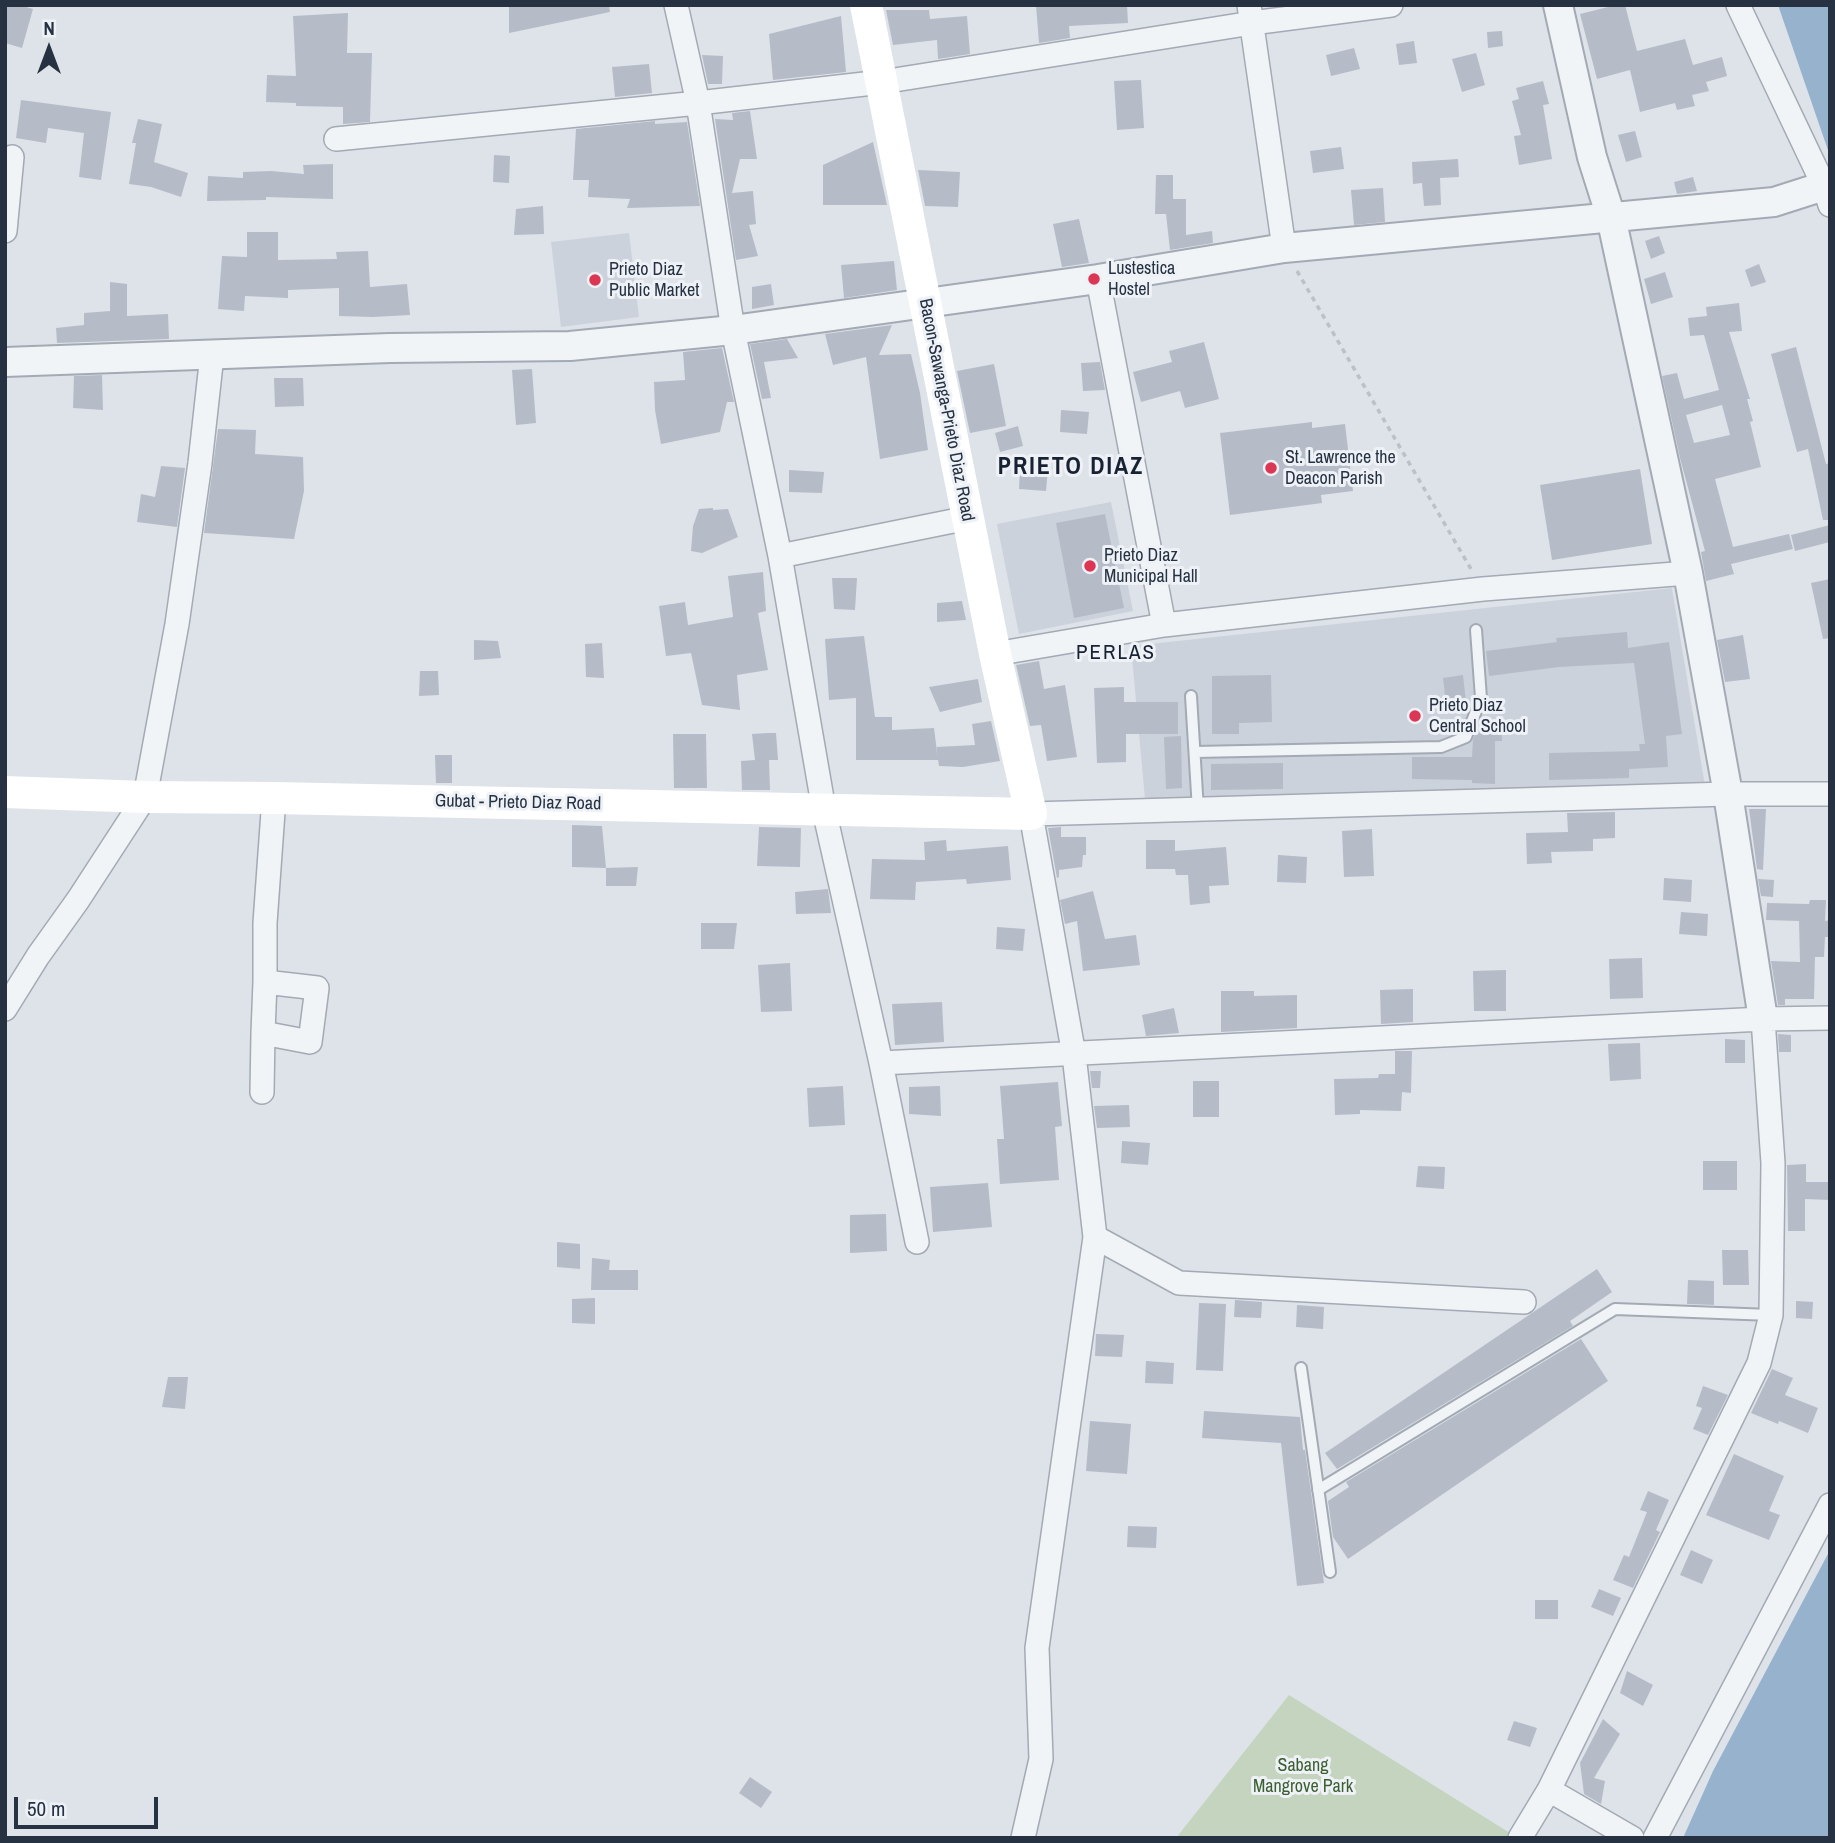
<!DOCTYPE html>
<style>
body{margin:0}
#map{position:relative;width:1835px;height:1843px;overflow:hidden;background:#dee3e9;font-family:"Archivo Narrow",sans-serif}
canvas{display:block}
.frame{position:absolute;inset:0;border:7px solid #263142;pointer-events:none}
.north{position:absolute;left:14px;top:14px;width:70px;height:70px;-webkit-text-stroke:5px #eef2f7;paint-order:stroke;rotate:0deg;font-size:19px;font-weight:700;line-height:28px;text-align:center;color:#263142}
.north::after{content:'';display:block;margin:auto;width:24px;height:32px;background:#263142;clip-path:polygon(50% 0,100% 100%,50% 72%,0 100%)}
.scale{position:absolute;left:14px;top:1797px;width:144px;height:32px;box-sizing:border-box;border:4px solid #263142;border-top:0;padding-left:9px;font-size:21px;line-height:24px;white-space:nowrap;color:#263142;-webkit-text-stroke:5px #eef2f7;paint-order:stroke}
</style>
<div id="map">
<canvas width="1835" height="1843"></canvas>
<div class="frame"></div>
<div class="north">N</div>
<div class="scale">50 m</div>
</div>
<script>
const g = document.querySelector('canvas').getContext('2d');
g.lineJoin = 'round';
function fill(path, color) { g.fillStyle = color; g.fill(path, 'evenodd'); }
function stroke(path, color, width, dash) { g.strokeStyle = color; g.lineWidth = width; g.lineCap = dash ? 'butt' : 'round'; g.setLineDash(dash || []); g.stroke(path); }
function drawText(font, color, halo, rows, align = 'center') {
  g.font = font + ' "Archivo Narrow",sans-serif'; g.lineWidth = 6; g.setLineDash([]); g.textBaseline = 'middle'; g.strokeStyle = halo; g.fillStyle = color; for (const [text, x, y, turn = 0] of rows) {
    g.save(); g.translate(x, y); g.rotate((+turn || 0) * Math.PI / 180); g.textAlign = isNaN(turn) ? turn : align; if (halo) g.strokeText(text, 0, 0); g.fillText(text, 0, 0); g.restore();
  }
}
fill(new Path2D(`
 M629 233 639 317 561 327 551 242Z
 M1111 502 1133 611 1019 634 997 524Z
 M1672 588 1705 786 1145 799 1131 646Z`), '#ccd2db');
fill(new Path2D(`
 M1289 1695 1518 1838H1176Z`), '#c5d4be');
fill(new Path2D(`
 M1778 5H1830V156Z
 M1830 1550V1838H1683L1713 1771Z`), '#96b2cd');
fill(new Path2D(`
 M5 5H19L33 9 22 48 5 43Z
 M509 5H609L610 12 509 33Z
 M1036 5H1127L1128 23 1069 26 1070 38 1039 43Z
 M1616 5H1625L1637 51 1685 39 1693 65 1722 57 1727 76 1706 82 1709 91 1692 95 1695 106 1677 110 1675 103 1640 112 1630 70 1597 79 1580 14Z
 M886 10H929L930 19 967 16 970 54 938 59 937 40 893 45Z
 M348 13 347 53H372L370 122 343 124V107L296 106V103L266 102 267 75 296 76 293 16Z
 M841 16 846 72 773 80 769 34Z
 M1502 31 1503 46 1488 48 1487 32Z
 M1414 41 1417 63 1399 65 1396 44Z
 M1354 48 1360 69 1331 76 1326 55Z
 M1476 53 1485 85 1462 92 1452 59Z
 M702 55 723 56 722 84H708Z
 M649 64 652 93 615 97 612 67Z
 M1141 80 1144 128 1117 130 1114 81Z
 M1543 81 1549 104 1543 105 1552 159 1519 165 1514 136 1521 135 1512 101 1519 99 1516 88Z
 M21 100 111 112 101 180 79 177 84 133 48 128 46 143 16 138Z
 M750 111 757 159H740L732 193 753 191 756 224 749 225 758 256 736 260 715 119 733 120 732 113Z
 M138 119 162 124 154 162 188 173 181 197 151 187 129 184 136 143H132Z
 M655 121V124L687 122 700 206 627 208 630 199 588 197 589 180H573L576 129Z
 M1635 131 1642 157 1626 162 1618 135Z
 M873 142 887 205H823V165Z
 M1341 147 1344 169 1313 173 1310 151Z
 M494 155 510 156 509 183 493 182Z
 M1458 159 1459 177 1440 178 1441 205 1424 206 1422 183 1413 184 1412 162Z
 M333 164V199L266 197V200L207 201 208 176 243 178V172L271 171 304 174 303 165Z
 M918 170 960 172 958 207 925 206Z
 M1156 175H1173V199H1186V235L1212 231 1213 243 1170 250 1166 214H1155Z
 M1693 177 1697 191 1677 194 1674 182Z
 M1383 188 1385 222 1354 225 1351 190Z
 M543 206 544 234 514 235 516 209Z
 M1079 219 1089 263 1062 267 1053 224Z
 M247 232H278V260L337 259 336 252 368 251 370 287 407 284 410 315 373 317 339 316V288L288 290V298L245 296 244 311 218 309 222 256 247 257Z
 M1659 236 1665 253 1651 259 1645 241Z
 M894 261 897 290 844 298 841 265Z
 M1759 264 1766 282 1751 287 1745 270Z
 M1665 272 1673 297 1651 304 1644 279Z
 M110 282 127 284V316L168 314 169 339 57 343 56 328 84 325V313L110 311Z
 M771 284 774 305 752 309V287Z
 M1739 303 1742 331 1729 332 1750 399H1747L1753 421 1750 422 1761 467 1715 479 1733 547 1789 534 1793 549 1731 564 1734 574 1706 581 1701 552 1705 551 1680 458 1662 376 1677 373 1684 399 1719 390 1704 335 1690 336 1688 318 1707 316 1706 307ZM1722 405 1730 435 1694 443 1686 415Z
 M892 325 879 355 911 354 920 393 928 450 880 459 866 357 833 365 825 334Z
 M787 339 798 358 764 362 771 398 762 399 750 344Z
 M1204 342 1219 399 1185 408 1180 391 1141 402 1133 372 1172 362 1169 351Z
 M1796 347 1826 464 1830 463V520H1823L1808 449 1797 452 1771 354Z
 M722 348 734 402H727L720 432 661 444 655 410 654 382 685 380 683 352Z
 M1100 362 1105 390 1083 391 1081 363Z
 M994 364 1006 426 970 433 957 371Z
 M532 369 536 423 516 425 512 370Z
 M102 375 103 410 73 408 74 376Z
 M274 378H303L304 406 275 407Z
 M1061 410 1089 412 1087 434 1060 432Z
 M1312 422V428L1345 424 1353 491 1321 495 1322 503 1230 515 1220 433Z
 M1018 426 1023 446 1000 452 995 433Z
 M218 429 256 430 255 454 303 457 304 491 294 539 204 533Z
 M161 466 185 468 177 527 137 522 141 494 155 497Z
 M1020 468 1048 469 1046 491 1019 489Z
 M1640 469 1652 544 1552 560 1540 485Z
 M789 470 824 472 822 493 789 492Z
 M713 508V510L728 509 738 537 702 553 691 551 693 526 699 509Z
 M1105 514 1124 608 1074 618 1056 523Z
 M1830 525V542L1795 551 1791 535Z
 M763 572 766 611 758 613 768 670 737 675 740 710 702 705 691 653 666 656 659 606 685 602 688 625 733 617 728 576Z
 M832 578H857L855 610 834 609Z
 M1830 579V638L1823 639 1811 583Z
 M962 601 966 620 937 622V603Z
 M1627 632 1628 648 1669 642 1682 734 1666 736 1668 767 1629 769V778L1549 780V753L1640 751 1639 744H1645L1634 663 1559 667 1489 676 1486 651 1557 642 1556 638Z
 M1743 635 1750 679 1725 682 1717 640Z
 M864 636 875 717H892V730L934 728 938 760H856V698L829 700 825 639Z
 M474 640 498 641 501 658 474 660Z
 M602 643 604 678 586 677 585 644Z
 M1039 661 1044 689 1065 685 1077 757 1047 761 1041 725 1030 726 1016 665Z
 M420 671H438L439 695 419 696Z
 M1271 675 1272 722 1239 723V734H1212V676Z
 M1463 675 1467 711 1447 714 1443 678Z
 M978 679 982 702 940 712 929 687Z
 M1124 687V702H1178V734H1126V762L1097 763 1094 688Z
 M1481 720H1501L1502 741H1495V784L1472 783V780L1412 779V757H1472L1473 740Z
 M991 721 1000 761 963 767 939 766 936 747 975 745 972 724Z
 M768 733H776L778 760H769L770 790H742L741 761 755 760 752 734Z
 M673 734H706L707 788H674Z
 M1181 736 1182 788 1166 789 1164 737Z
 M435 755H452V783H436Z
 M1283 763V789L1211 790V764Z
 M1749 809H1766L1763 870 1757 869Z
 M1615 812V838L1593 839V851L1551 852 1552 863 1527 864 1526 833 1568 832 1567 813Z
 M572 825 602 826 606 868 572 867Z
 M759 827 801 828 800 867 757 866Z
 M1061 827V837H1086V855H1083L1082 867 1059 870V877L1057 878 1048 828Z
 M1372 829 1374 876 1344 877 1342 831Z
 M946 840 947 851 1008 846 1011 880 967 884 966 879 916 882 915 900 870 899 872 859 925 860 924 842Z
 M1146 840H1175V851L1226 847 1229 885 1209 886 1210 903 1190 905 1188 875H1176L1175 869H1146Z
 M1278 855 1307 857 1306 883 1277 882Z
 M638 867 636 886H606V868Z
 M1664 878 1692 880 1691 902 1663 900Z
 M1758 879 1774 880 1773 897 1761 896Z
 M828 889 831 913 796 914 795 892Z
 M1093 891 1105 939 1136 935 1140 965 1083 971 1077 921 1065 924 1060 900Z
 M1810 900H1826L1825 921 1830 920V937H1825L1824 957H1815L1814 999H1785V1005H1778L1771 961 1800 962 1799 921 1766 920 1767 903 1809 904Z
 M1681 912 1708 914 1707 936 1679 934Z
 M701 923H737L734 949H701Z
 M997 927 1025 929 1023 951 996 949Z
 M1642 958 1643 998 1610 999 1609 959Z
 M790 963 792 1011 761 1012 758 965Z
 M1506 970V1011H1474L1473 971Z
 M1413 989V1022L1381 1024 1380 990Z
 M1221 991H1254V996L1297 995V1028L1221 1032Z
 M942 1002 944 1042 895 1045 892 1004Z
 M1174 1008 1179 1033 1146 1036 1142 1015Z
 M1778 1034 1791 1035V1052H1779Z
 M1725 1039 1745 1040V1063H1725Z
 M1640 1043 1641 1079 1610 1081 1608 1044Z
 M1395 1051H1412L1411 1093 1402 1092 1401 1111 1360 1110V1114L1335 1115 1334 1079 1378 1078 1379 1074H1395Z
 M1090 1071H1101L1100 1088H1092Z
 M1193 1081H1219V1117H1193Z
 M1058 1082 1062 1126 1055 1127 1059 1180 1000 1184 997 1139H1004L1000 1086Z
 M843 1086 845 1125 809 1127 807 1088Z
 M940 1086 941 1116 909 1114V1087Z
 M1129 1105 1130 1127 1097 1128 1094 1106Z
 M1122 1141 1150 1143 1148 1165 1121 1163Z
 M1703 1161H1737V1190H1703Z
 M1806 1164V1182H1830V1200L1805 1199V1231H1788L1787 1165Z
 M1418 1166 1445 1167 1444 1189 1416 1187Z
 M988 1183 992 1227 933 1232 930 1187Z
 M886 1214 887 1251 850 1253V1215Z
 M557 1242 580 1244V1269L557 1267Z
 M1722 1250H1748L1749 1285H1723Z
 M592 1258 610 1260 609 1270H638V1290H591Z
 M1597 1269 1612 1292 1570 1321 1573 1326 1337 1469 1325 1453Z
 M1688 1280 1714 1281V1305L1687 1304Z
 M595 1298V1324L572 1323V1299Z
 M1235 1300 1262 1302 1261 1318 1234 1317Z
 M1796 1301 1813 1302 1812 1319 1796 1318Z
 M1199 1303 1226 1304 1223 1371 1196 1370Z
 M1297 1305 1324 1307 1323 1329 1296 1327Z
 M1096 1334 1124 1335 1122 1357 1095 1356Z
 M1581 1339 1608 1381 1348 1559 1333 1537 1328 1501 1349 1487 1346 1482Z
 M1146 1361 1174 1363 1173 1384 1145 1383Z
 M1772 1369 1793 1378 1785 1395 1818 1408 1808 1433 1779 1421 1778 1424 1751 1413Z
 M168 1377H188L185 1409 162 1407Z
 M1703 1386 1728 1395 1708 1435 1693 1429 1702 1408 1696 1406Z
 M1204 1411 1300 1417 1303 1450H1305L1324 1583 1297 1586 1281 1443 1202 1438Z
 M1090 1421 1131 1424 1127 1474 1086 1471Z
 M1734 1454 1784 1476 1769 1511 1780 1515 1769 1540 1706 1515Z
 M1648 1491 1669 1500 1656 1530 1660 1532 1633 1588 1613 1580 1624 1555 1629 1557 1647 1512 1640 1510Z
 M1128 1526 1157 1527 1156 1548 1127 1547Z
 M1691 1550 1713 1560 1702 1584 1680 1575Z
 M1599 1589 1621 1598 1613 1616 1591 1607Z
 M1535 1600H1558V1619H1535Z
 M1627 1671 1653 1685 1643 1706 1620 1693Z
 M1603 1719 1620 1734 1594 1778 1605 1781 1601 1804 1584 1794 1580 1763Z
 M1514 1721 1537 1728 1530 1747 1507 1740Z
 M750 1777 772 1792 761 1808 739 1793Z`), '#b5bcc7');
const service = new Path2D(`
 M1191 696 1198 810
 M1195 752 1441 747 1466 737 1481 698 1476 630
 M1301 1368 1330 1572
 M1318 1490 1615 1309 1771 1315`);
const minor = new Path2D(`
 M676 5 698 103 733 330 780 556 824 810 881 1063 917 1242
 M1249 5 1284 248
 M1738 5 1824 186 1830 205
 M336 139 698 103 882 82 1252 23 1391 5
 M5 231 12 157
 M780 556 968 518
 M1164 625 1483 589 1688 573
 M995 654 1164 625 1098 279
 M265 982 317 988 310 1042 263 1033Z
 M265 982V923L274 798
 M5 1009 38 956 78 900 145 797 177 624 200 463 212 355
 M881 1063 1763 1019 1830 1018
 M262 1092 263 1033
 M1095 1237 1179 1283 1524 1302
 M1549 1790 1632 1838
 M1023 1838 1041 1759 1037 1648 1095 1237 1074 1055 1031 814 1728 794H1830
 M1520 1838 1549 1790 1759 1363 1771 1315 1773 1163 1763 1019
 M1655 1838 1830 1505`);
const tertiary = new Path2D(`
 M1558 5 1592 157 1611 217 1688 573 1728 794 1763 1019
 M5 362 390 348 570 346 733 330 1098 279 1284 248 1774 202 1824 186`);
stroke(service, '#a3aab4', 14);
stroke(minor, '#a3aab4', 26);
stroke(tertiary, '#a3aab4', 32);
stroke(new Path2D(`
 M1297 271 1471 569`), '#bcc1c8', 3.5, [5, 5]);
stroke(service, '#f1f4f7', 10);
stroke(minor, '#f1f4f7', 23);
stroke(tertiary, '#f1f4f7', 28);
stroke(new Path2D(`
 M5 792 145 797 274 798 1031 814 995 654 866 5`), '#fff', 32);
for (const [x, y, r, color] of [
 [1094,279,7,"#db3755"],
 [595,280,7,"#db3755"],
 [1271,468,7,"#db3755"],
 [1090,566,7,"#db3755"],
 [1415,716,7,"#db3755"]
]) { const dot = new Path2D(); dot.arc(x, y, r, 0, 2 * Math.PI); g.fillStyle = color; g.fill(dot); stroke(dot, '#eef2f7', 2.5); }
drawText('18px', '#263142', '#eef2f7', [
 ["Lustestica",1108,269],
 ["Hostel",1108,290],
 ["Prieto Diaz",609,270],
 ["Public Market",609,291],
 ["St. Lawrence the",1285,458],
 ["Deacon Parish",1285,479],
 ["Prieto Diaz",1104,556],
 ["Municipal Hall",1104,577],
 ["Prieto Diaz",1429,706],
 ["Central School",1429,727]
], 'left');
drawText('18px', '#263142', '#eef2f7', [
 ["Bacon-Sawanga-Prieto Diaz Road",946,410,79],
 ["Gubat - Prieto Diaz Road",518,803,1]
]);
drawText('18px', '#3c5f32', '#eef2f7', [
 ["Sabang",1303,1766],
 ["Mangrove Park",1303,1787]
]);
g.letterSpacing = '2px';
drawText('21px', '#182232', '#eef2f7', [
 ["PERLAS",1116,653]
]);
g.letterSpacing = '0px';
g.letterSpacing = '2px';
drawText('bold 24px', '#182232', '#eef2f7', [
 ["PRIETO DIAZ",1071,468]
]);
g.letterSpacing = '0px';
</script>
